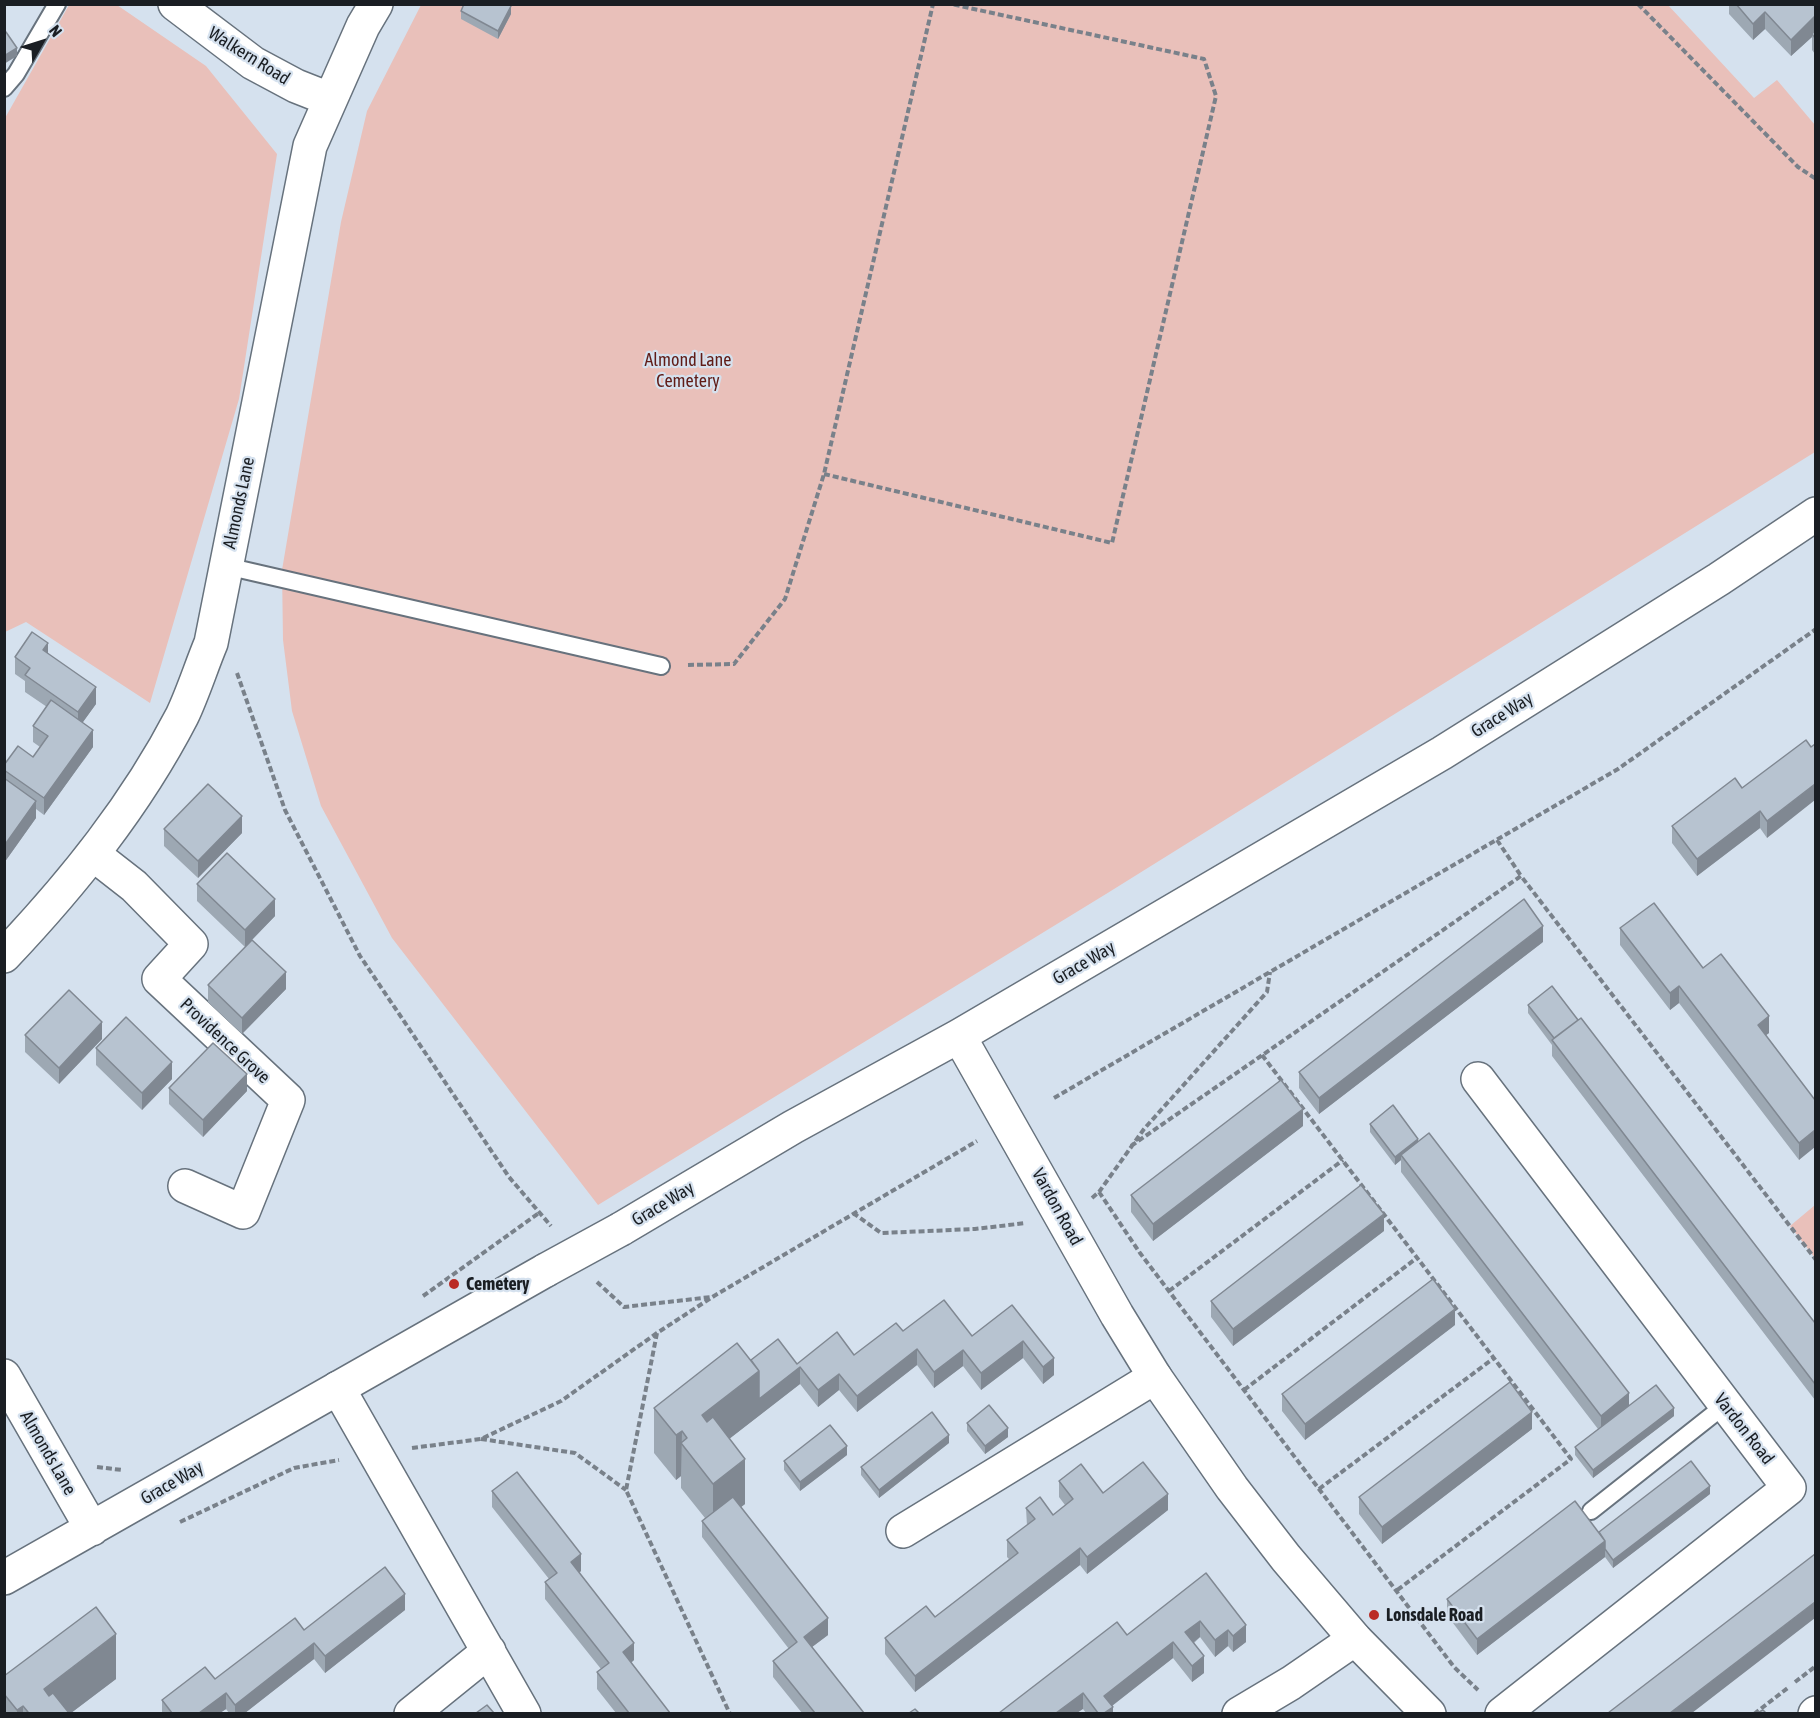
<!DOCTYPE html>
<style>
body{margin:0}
#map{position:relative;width:1820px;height:1718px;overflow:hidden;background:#d5e1ee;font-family:"Asap Condensed",sans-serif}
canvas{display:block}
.frame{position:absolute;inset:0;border:6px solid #1a1e23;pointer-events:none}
.north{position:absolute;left:12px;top:12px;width:60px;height:60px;-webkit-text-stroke:4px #d5e1ee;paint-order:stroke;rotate:51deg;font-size:16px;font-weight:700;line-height:24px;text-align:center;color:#1a1e23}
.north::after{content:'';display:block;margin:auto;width:21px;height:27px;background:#1a1e23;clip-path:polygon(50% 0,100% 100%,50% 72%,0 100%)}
</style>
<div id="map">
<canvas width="1820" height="1718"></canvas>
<div class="frame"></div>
<div class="north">N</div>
</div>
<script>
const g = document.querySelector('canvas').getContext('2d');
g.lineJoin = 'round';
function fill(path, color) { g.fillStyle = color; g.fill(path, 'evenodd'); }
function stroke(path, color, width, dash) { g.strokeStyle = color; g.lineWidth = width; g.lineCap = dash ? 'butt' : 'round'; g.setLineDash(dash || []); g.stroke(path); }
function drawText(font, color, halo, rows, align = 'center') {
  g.font = font + ' "Asap Condensed",sans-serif'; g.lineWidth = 4.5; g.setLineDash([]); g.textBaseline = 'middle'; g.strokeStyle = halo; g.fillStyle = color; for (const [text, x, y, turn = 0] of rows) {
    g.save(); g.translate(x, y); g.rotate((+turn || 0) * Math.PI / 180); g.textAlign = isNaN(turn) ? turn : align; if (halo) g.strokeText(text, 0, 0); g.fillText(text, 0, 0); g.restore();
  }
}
fill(new Path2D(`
 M69 5H117L206 66 277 154 239 399 150 703 26 622 5 632V118Z
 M421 5H1668L1754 98 1777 80 1815 125V452L1106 894 598 1205 392 938 321 806 292 711 283 640 282 570 341 222 367 111Z
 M1815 1205V1258L1790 1226Z`), '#e9c0ba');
const service = new Path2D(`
 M4 88 16 74 57 4
 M226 566 661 666
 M1591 1511 1725 1405`);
const minor = new Path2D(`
 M93 854 134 886 191 944 159 979 288 1100 243 1212 185 1186
 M1478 1079 1789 1488 1502 1714
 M338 1388 524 1714
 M903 1531 1155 1377
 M411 1714 489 1651
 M1239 1714 1291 1683 1355 1639
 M1815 1714 1816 1713`);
const tertiary = new Path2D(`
 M175 4 253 63 296 86 329 99
 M4 956C73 883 136 805 182 716 193 693 201 667 211 643L310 146 363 26 376 4
 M959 1036 1117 1315 1155 1377 1232 1488 1286 1558 1355 1639 1429 1714
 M621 1229 793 1127 959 1036 1442 753 1719 579 1816 514
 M4 1376 92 1529
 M4 1578 546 1270`);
stroke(service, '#67727d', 20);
stroke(minor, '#67727d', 36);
stroke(tertiary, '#67727d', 36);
stroke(new Path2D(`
 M1638 4 1798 167 1816 179
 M824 474 1112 543 1216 96 1204 59 951 4
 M688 665 734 664 785 599 824 474 933 4
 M237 673 285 810 360 956 509 1177 551 1226
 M1497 840 1521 876
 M1262 1055 1571 1459 1396 1591
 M1054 1098 1618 769 1816 629
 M1131 1146 1521 876 1816 1260
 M1099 1192 1140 1253 1454 1667 1478 1690
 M1092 1198 1099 1192 1144 1129 1267 992 1270 972
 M853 1213 881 1233 975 1229 1026 1223
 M597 1282 624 1307 711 1297
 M1169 1291 1343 1160
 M423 1296 539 1213
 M657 1333 626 1490 730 1714
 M1244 1390 1418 1257
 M481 1439 575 1453 626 1490
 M412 1448 481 1439 561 1401 657 1333 714 1296 977 1141
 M97 1467 122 1470
 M1319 1489 1494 1358
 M180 1522 294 1468 339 1460
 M1795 1682 1816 1666
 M1754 1714 1789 1687`), '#79818a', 4, [6, 3]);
stroke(service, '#fff', 16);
stroke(minor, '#fff', 33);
stroke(tertiary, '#fff', 33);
const tertiaryBridge = new Path2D(`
 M546 1270 621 1229`);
stroke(tertiaryBridge, '#67727d', 36, []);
stroke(tertiaryBridge, '#fff', 33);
fill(new Path2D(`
 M1729 4H1815V54L1812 50V37L1791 56 1765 29 1753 40 1729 14Z
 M461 11 511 14 498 39 461 19Z
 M48 653 96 704 82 723 93 747 44 815 36 809V818L4 863V765L33 757 40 747 33 742V726L47 707 25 692V681L15 674V657Z
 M1806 740 1767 838 1760 828 1697 876 1672 843V826L1742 788Z
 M164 829 242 833 198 878 164 846Z
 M197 884 275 916 252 940 286 989 242 1034 208 1002V985L245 947 197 901Z
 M1620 928 1703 968 1769 1033 1766 1035 1815 1100 1799 1160 1679 1003 1670 1010 1620 945Z
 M1543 942 1319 1114 1299 1088V1072Z
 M1528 1005 1815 1323V1400L1552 1056V1045L1528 1013Z
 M25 1035 102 1039 59 1084 25 1052Z
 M96 1048 172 1079 142 1110 96 1065Z
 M169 1088 247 1091 203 1137 169 1104Z
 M1370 1124 1418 1142 1629 1405 1674 1416 1593 1478 1575 1455V1447L1598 1429 1401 1172V1160L1395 1165 1370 1132Z
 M1303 1126 1153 1241 1131 1212V1195Z
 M1384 1231 1233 1346 1211 1317V1301Z
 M1012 1305 1054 1375 1043 1384 1023 1358 981 1390 963 1366 934 1388 917 1365 857 1412 839 1390 818 1407 800 1384 729 1439 745 1504 741 1507 828 1635 812 1647 864 1713H802L773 1677V1661L789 1649 702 1537V1521L705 1518 681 1488V1476L676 1480 654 1453V1408L751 1360 797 1364 854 1355 903 1331 972 1336Z
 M1455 1325 1305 1440 1282 1411V1394Z
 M967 1423 1008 1437 985 1454 967 1431Z
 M1532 1429 1382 1544 1359 1514V1497Z
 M949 1443 879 1498 861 1475V1467Z
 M847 1455 800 1491 784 1470V1461Z
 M1059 1481 1168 1510 1087 1574 1080 1565 915 1692 885 1654V1638L935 1617 1009 1559 1007 1557V1540L1027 1526 1026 1508 1053 1515 1065 1505 1059 1497Z
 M492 1491 581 1571 579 1573 634 1660 631 1663 670 1713H616L597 1689V1672L601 1669 545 1599V1582L549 1579 492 1507Z
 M1710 1494 1613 1568 1605 1557 1477 1655 1447 1615V1599L1599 1532Z
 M1206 1573 1246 1642 1233 1652 1228 1646 1215 1657 1200 1637 1194 1643 1204 1673 1192 1682 1173 1658 1112 1706 1113 1713H1086L1083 1709 999 1713 1127 1635Z
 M405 1610 325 1673 314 1659 245 1713H229L226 1709 220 1713H162V1700L215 1679 304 1630Z
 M4 1676 116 1679 71 1713H4Z`), '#9da8b3');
fill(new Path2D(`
 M511 6V14L498 39V31Z
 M1765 12V29L1753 40V24Z
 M1815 16V33L1812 34V37L1791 56V40Z
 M17 48V56L4 64V56Z
 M48 643V660L43 650Z
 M96 687V704L78 729V712Z
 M93 730V747L44 815V798Z
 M1815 784V800L1767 838V821Z
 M36 801V818L4 863V846Z
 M1760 811V828L1697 876V859Z
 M242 816V833L198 878V861Z
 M275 899V916L245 947V930Z
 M1543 926V942L1319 1114V1098Z
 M286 972V989L242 1034V1018Z
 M1679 986V1003L1670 1010V993Z
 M1769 1016V1033L1758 1041V1025Z
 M102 1022V1039L59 1084V1068Z
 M172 1062V1079L142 1110V1093Z
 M247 1074V1091L203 1137V1120Z
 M1303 1109V1126L1153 1241V1224Z
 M1815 1130V1147L1799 1160V1143Z
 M1418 1139V1147L1401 1155V1160L1395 1165V1157Z
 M1384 1214V1231L1233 1346V1329Z
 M1455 1309V1325L1305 1440V1424Z
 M1023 1341V1358L981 1390V1373Z
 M917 1349V1365L857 1412V1396Z
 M963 1350V1366L934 1388V1372Z
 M1054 1358V1375L1043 1384V1367Z
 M800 1367V1384L702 1460V1415L759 1371Z
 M839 1374V1390L818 1407V1390Z
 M1629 1393V1410L1601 1432V1416Z
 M1674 1408V1416L1593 1478V1470Z
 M1532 1412V1429L1382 1544V1527Z
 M1008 1428V1437L985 1454V1446Z
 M682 1431 681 1476 676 1480V1435Z
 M949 1435V1443L879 1498V1490Z
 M847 1446V1455L800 1491V1482Z
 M745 1459V1504L713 1529V1484Z
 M1710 1486V1494L1613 1568V1560Z
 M1168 1494V1510L1087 1574V1557Z
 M1605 1541V1557L1477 1655V1639Z
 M1080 1548V1565L915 1692V1676Z
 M581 1554V1571L571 1579V1562Z
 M405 1594V1610L325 1673V1656Z
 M1815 1602V1618L1692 1713H1670Z
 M828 1618V1635L804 1653V1637Z
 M1200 1621V1637L1185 1649V1632Z
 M1246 1625V1642L1233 1652V1636Z
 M1228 1630V1646L1215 1657V1640Z
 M116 1634V1679L71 1713H44V1689Z
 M1173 1642V1658L1104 1712V1696Z
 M314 1643V1659L245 1713H235V1705Z
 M634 1643V1660L623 1669V1652Z
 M1204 1656V1673L1192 1682V1666Z
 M226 1693V1709L220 1713H199Z
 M1083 1693V1709L1077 1713H1056Z
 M23 1706V1713H17V1710Z
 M1113 1707V1713H1104Z`), '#808892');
const building = new Path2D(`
 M464 4H508L511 6 498 31 461 11Z
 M1736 4H1815V16L1791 40 1765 12 1753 24Z
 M1815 30V38L1812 34Z
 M6 32 17 48 4 56V33Z
 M32 632 48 643 43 650 96 687 78 712 25 675 30 668 15 657Z
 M51 700 93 730 44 798 4 770V765L18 746 33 757 48 736 33 726Z
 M1806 740 1811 747 1815 744V784L1767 821 1760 811 1697 859 1672 826 1735 778 1742 788Z
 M4 778 36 801 4 846Z
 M208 784 242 816 198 861 164 829Z
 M227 853 275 899 245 930 197 884Z
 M1524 899 1543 926 1319 1098 1299 1072Z
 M1654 903 1703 968 1721 954 1769 1016 1758 1025 1815 1100V1130L1799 1143 1679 986 1670 993 1620 928Z
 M252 940 286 972 242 1018 208 985Z
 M1552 986 1578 1020 1554 1038 1528 1005Z
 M69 990 102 1022 59 1068 25 1035Z
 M126 1017 172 1062 142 1093 96 1048Z
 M1581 1018 1815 1323V1384L1552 1040Z
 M213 1043 247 1074 203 1120 169 1088Z
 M1281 1080 1303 1109 1153 1224 1131 1195Z
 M1393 1105 1418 1139 1395 1157 1370 1124Z
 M1429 1133 1629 1393 1601 1416 1401 1155Z
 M1361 1185 1384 1214 1233 1329 1211 1301Z
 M1433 1279 1455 1309 1305 1424 1282 1394Z
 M944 1300 972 1336 1012 1305 1054 1358 1043 1367 1023 1341 981 1373 963 1350 934 1372 917 1349 857 1396 839 1374 818 1390 800 1367 759 1399V1371L751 1360 778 1339 797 1364 837 1332 854 1355 896 1323 903 1331Z
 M737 1343 759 1371 702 1415 707 1422 713 1417 745 1459 713 1484 681 1443 687 1438 682 1431 676 1435 654 1408Z
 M1510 1382 1532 1412 1382 1527 1359 1497Z
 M1656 1385 1674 1408 1593 1470 1575 1447Z
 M989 1405 1008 1428 985 1446 967 1423Z
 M932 1412 949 1435 879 1490 861 1467Z
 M830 1425 847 1446 800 1482 784 1461Z
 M1691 1461 1710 1486 1613 1560 1605 1549V1541L1599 1532Z
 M1143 1462 1168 1494 1087 1557 1080 1548 915 1676 885 1638 926 1606 935 1617 1018 1553 1007 1540 1035 1519 1026 1508 1040 1497 1053 1515 1073 1499 1059 1481 1081 1464 1103 1493Z
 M517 1472 581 1554 571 1562 634 1643 623 1652 670 1713H629L597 1672 609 1663 545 1582 557 1573 492 1491Z
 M733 1497 828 1618 804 1637 864 1713H815L773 1661 797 1642 702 1521Z
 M1575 1501 1605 1541 1477 1639 1447 1599Z
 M1815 1554V1602L1670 1713H1608Z
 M385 1567 405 1594 325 1656 314 1643 235 1705 226 1693 199 1713H172L162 1700 205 1667 215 1679 295 1618 304 1630Z
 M1206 1573 1246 1625 1233 1636 1228 1630 1215 1640 1200 1621 1185 1632 1204 1656 1192 1666 1173 1642 1104 1696 1113 1707 1104 1713H1098L1083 1693 1056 1713H999L1117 1622 1127 1635Z
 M96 1607 116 1634 44 1689 49 1696 53 1693 69 1713H26L28 1712 23 1706 17 1710 4 1694V1676Z
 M487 1705 494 1713H476Z
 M915 1709 919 1713H909Z
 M1763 1710 1766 1713H1757Z`);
fill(building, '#b7c3d0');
stroke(building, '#808892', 1.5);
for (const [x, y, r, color] of [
 [454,1284,6,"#ba2b25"],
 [1374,1615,6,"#ba2b25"]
]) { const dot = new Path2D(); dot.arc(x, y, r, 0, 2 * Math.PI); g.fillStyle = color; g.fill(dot); stroke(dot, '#d5e1ee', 2); }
drawText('18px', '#1a1e23', '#d5e1ee', [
 ["Walkern Road",249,56,32],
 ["Almonds Lane",239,503,-78],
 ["Grace Way",1502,715,-32],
 ["Grace Way",1084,963,-30],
 ["Providence Grove",225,1041,43],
 ["Grace Way",663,1204,-31],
 ["Vardon Road",1057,1207,61],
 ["Vardon Road",1744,1429,52],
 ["Almonds Lane",48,1453,60],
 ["Grace Way",172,1483,-30]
]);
drawText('18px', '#601c17', '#d5e1ee', [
 ["Almond Lane",688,360],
 ["Cemetery",688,381]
]);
drawText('bold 18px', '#1a1e23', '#d5e1ee', [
 ["Cemetery",466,1284],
 ["Lonsdale Road",1386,1615]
], 'left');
</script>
